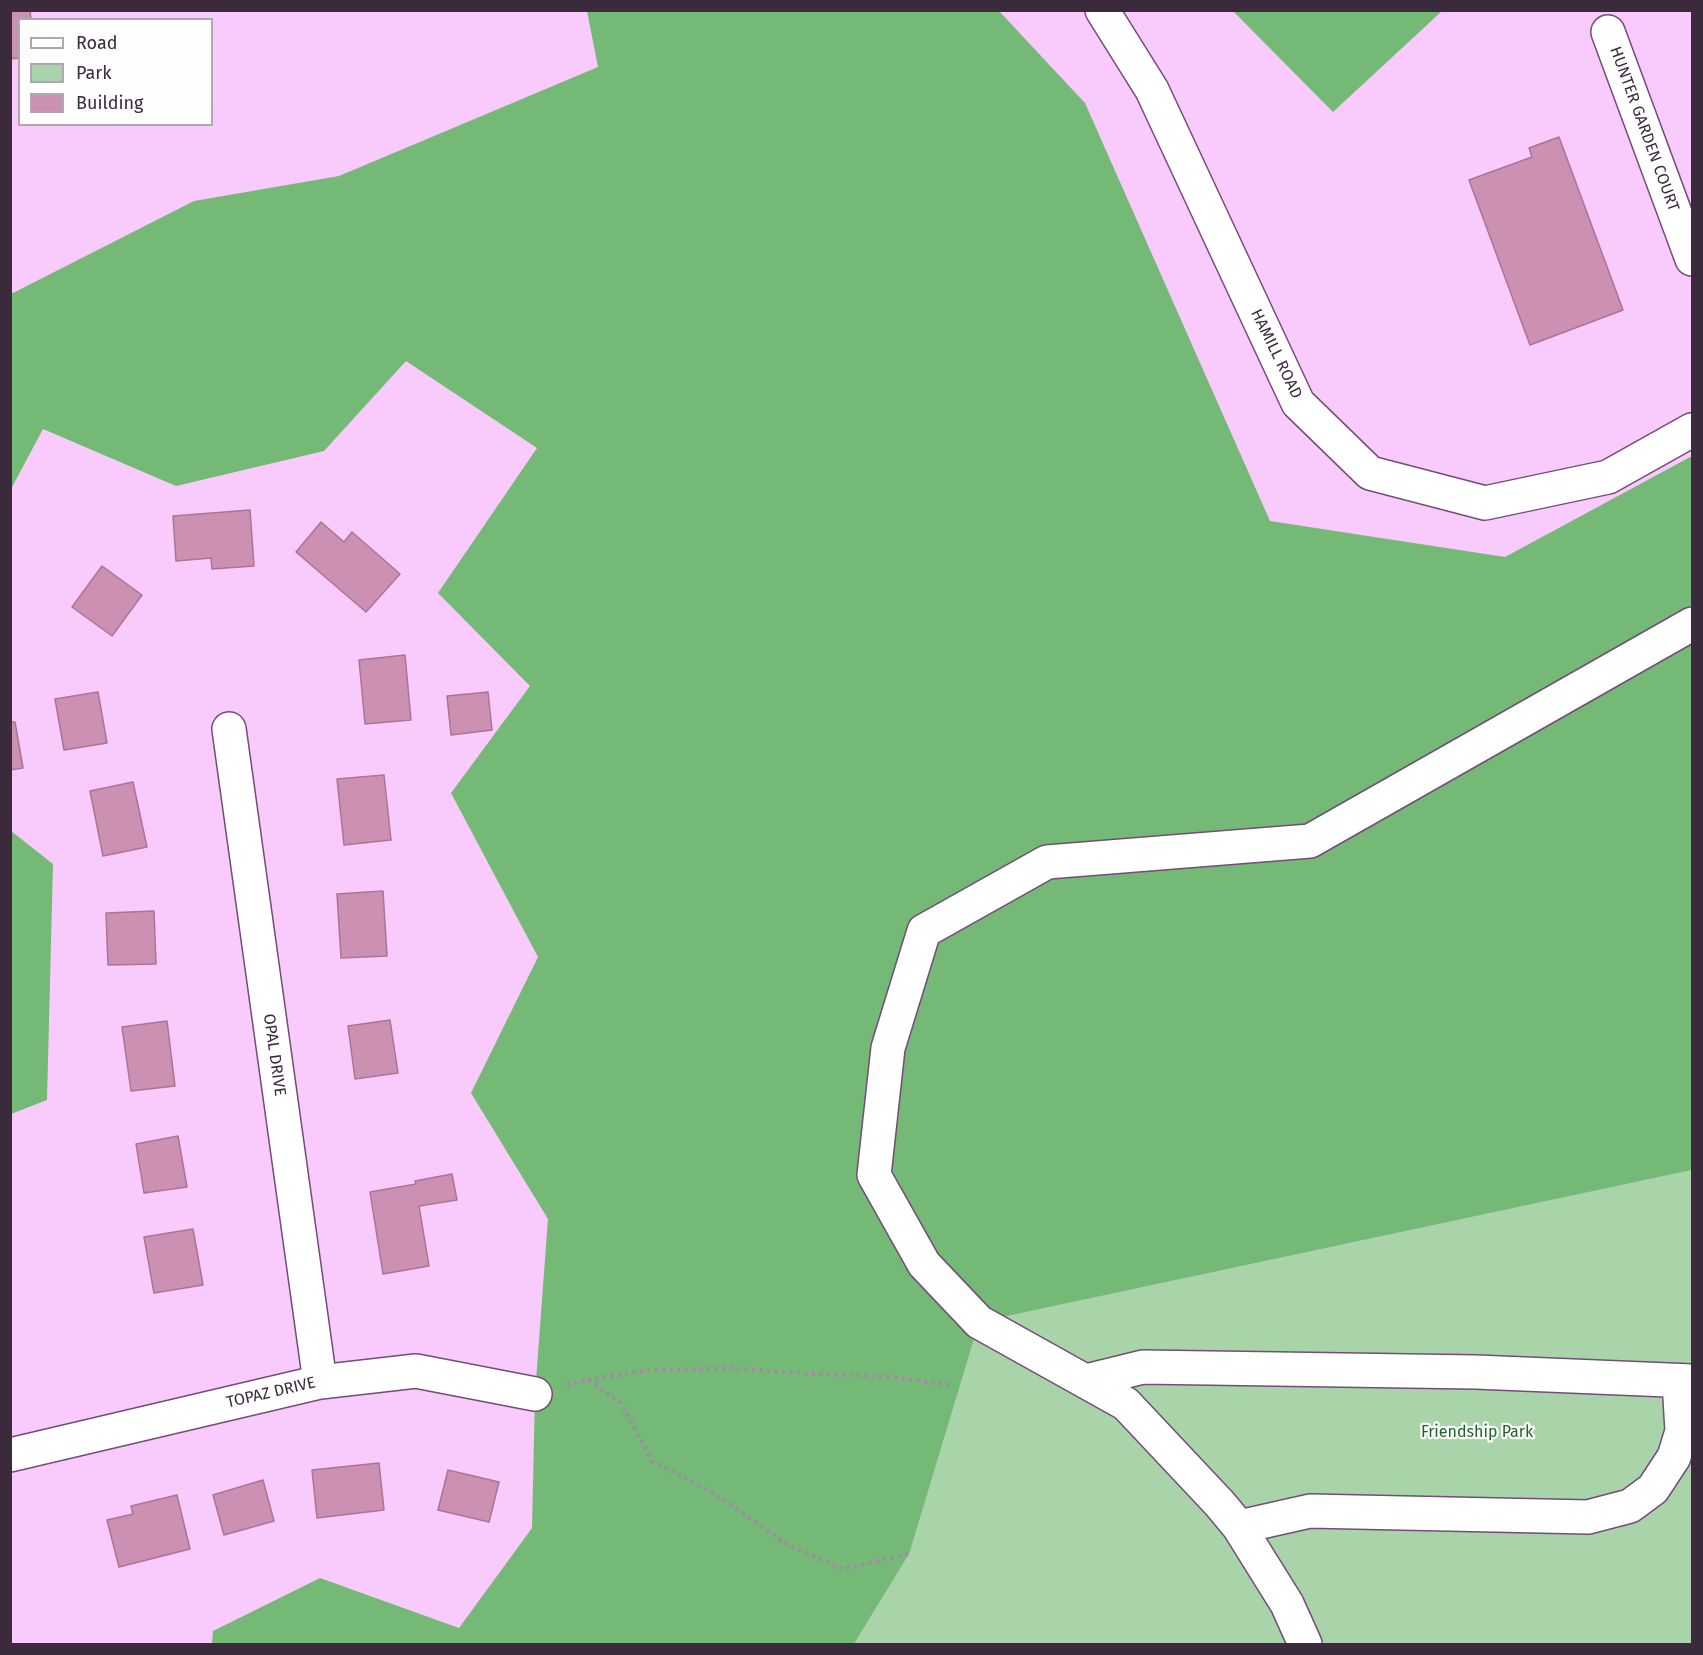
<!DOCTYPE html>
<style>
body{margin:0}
#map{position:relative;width:1703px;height:1655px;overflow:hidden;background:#f9cafc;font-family:"Fira Sans",sans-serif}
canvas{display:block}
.frame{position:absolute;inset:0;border:12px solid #3b293c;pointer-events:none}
.legend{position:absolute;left:18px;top:18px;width:195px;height:108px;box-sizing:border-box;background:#fdfdfd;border:2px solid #afa8b0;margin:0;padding:8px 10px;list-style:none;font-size:18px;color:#3b293c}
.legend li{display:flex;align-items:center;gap:12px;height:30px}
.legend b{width:30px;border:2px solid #afa8b0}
</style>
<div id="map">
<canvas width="1703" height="1655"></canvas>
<div class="frame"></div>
<ul class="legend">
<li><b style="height:8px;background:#fff"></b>Road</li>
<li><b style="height:16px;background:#a9d4a9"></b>Park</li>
<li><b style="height:16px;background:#cc91b2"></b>Building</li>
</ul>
</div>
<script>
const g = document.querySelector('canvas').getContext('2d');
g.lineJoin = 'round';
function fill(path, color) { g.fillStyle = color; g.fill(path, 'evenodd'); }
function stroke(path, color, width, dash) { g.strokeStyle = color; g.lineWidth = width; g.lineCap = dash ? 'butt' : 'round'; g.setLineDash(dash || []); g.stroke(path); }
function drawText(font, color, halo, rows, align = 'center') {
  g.font = font + ' "Fira Sans",sans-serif'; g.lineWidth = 4.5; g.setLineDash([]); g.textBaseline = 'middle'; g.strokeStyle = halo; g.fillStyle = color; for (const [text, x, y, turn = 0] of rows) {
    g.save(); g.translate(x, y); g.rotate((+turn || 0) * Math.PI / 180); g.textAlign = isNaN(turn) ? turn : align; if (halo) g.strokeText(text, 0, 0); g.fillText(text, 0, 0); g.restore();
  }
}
fill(new Path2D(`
 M1692 1170V1644H854L909 1554 949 1385 979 1322Z`), '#a9d4a9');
fill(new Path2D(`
 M587 11H999L1085 103 1270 521 1505 557 1692 456V1170L979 1322 909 1554 854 1644H212L213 1631 320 1578 459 1628 532 1528 535 1394 548 1219 471 1093 538 957 451 793 530 686 438 593 537 448 406 361 324 451 176 486 43 429 11 489V294L194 201 339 176 598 67Z
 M1233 11H1442L1333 112Z
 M11 831 53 864 47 1100 11 1114Z`), '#74b975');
const building = new Path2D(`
 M10 10H30L31 20H20V58L10 59Z
 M1559 137 1623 310 1530 345 1469 180 1532 157 1529 148Z
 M250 510 254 566 212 569 211 558 176 561 173 516Z
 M321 522 344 542 352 532 400 574 366 612 296 552Z
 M102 566 142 595 112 636 72 607Z
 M405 655 411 720 365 724 359 660Z
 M98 692 107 743 64 750 55 699Z
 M488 692 492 730 451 735 447 696Z
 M10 722H15L23 768 10 770Z
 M384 775 391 840 344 845 337 779Z
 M133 782 147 847 103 856 90 791Z
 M383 891 387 956 341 958 337 894Z
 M154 911 156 964 108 965 106 913Z
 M390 1020 398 1073 355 1079 348 1026Z
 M167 1021 175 1086 131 1091 122 1027Z
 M178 1136 187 1187 144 1193 136 1144Z
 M452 1174 457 1200 419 1206 429 1266 383 1274 370 1192 416 1184 415 1181Z
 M193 1229 203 1285 154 1293 144 1237Z
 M379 1463 384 1510 317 1518 312 1470Z
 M448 1470 499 1482 489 1522 438 1510Z
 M263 1480 274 1521 224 1535 213 1495Z
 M177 1495 190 1549 119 1567 107 1520 133 1514 131 1506Z`);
fill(building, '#cc91b2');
stroke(building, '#ac7494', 1.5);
const minor = new Path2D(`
 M1102 10 1152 90 1298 403 1370 473 1485 503 1608 477 1692 430
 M1608 32 1692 259
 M229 729 320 1382
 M1086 1381 1143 1367 1476 1372 1692 1381
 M10 1455 320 1382 416 1371 535 1394
 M1239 1527 1310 1511 1588 1517 1630 1506 1653 1489 1674 1457 1682 1431 1679 1381
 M1305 1644 1287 1604 1239 1527 1220 1504 1126 1404 979 1322 924 1264 874 1175 888 1048 924 931 1047 862 1310 841 1692 624`);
stroke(minor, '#744c77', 36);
stroke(new Path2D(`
 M588 1380 642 1371 732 1368 798 1373 891 1377 949 1385
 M567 1385 588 1379 622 1404 652 1461 715 1494 790 1546 843 1569 909 1554`), '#a885aa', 4, [3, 4.5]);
stroke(minor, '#fff', 33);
drawText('16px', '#3b293c', '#fdfdfd', [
 ["HUNTER GARDEN COURT",1644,129,70],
 ["HAMILL ROAD",1276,354,64],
 ["OPAL DRIVE",274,1055,82],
 ["TOPAZ DRIVE",271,1393,-13]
]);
drawText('16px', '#1e6524', '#fdfdfd', [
 ["Friendship Park",1477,1433]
]);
</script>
